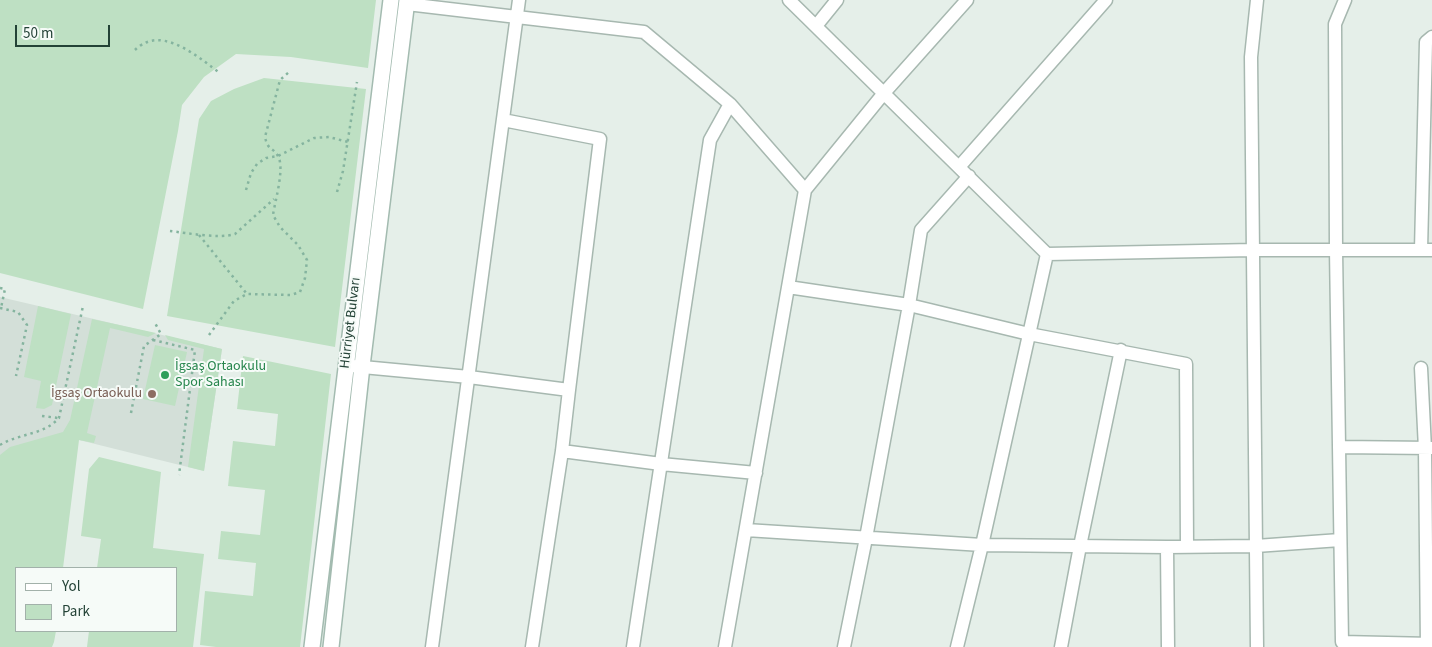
<!DOCTYPE html>
<meta charset="utf-8">
<style>
body{margin:0}
#map{position:relative;width:1432px;height:647px;overflow:hidden;background:#e5efe9;font-family:"Source Sans 3",sans-serif}
canvas{display:block}
.legend{position:absolute;left:15px;top:567px;width:162px;height:65px;box-sizing:border-box;background:#f6fbf8;border:1px solid #a2b1aa;margin:0;padding:6px 9px;list-style:none;font-size:15px;color:#234236}
.legend li{display:flex;align-items:center;gap:10px;height:25px}
.legend b{width:25px;border:1px solid #a2b1aa}
.scale{position:absolute;left:15px;top:25px;width:95px;height:22px;box-sizing:border-box;border:2px solid #234236;border-top:0;padding-left:6px;font-size:15px;line-height:18px;white-space:nowrap;color:#234236;-webkit-text-stroke:4px #f6fbf8;paint-order:stroke}
</style>
<div id="map">
<canvas width="1432" height="647"></canvas>
<ul class="legend">
<li><b style="height:6px;background:#fff"></b>Yol</li>
<li><b style="height:14px;background:#bee0c3"></b>Park</li>
</ul>
<div class="scale">50 m</div>
</div>
<script>
const g = document.querySelector('canvas').getContext('2d');
g.lineJoin = 'round';
function fill(path, color) { g.fillStyle = color; g.fill(path, 'evenodd'); }
function stroke(path, color, width, dash) { g.strokeStyle = color; g.lineWidth = width; g.lineCap = dash ? 'butt' : 'round'; g.setLineDash(dash || []); g.stroke(path); }
function drawText(font, color, halo, rows, align = 'center') {
  g.font = font + ' "Source Sans 3",sans-serif'; g.lineWidth = 4; g.setLineDash([]); g.textBaseline = 'middle'; g.strokeStyle = halo; g.fillStyle = color; for (const [text, x, y, turn = 0] of rows) {
    g.save(); g.translate(x, y); g.rotate((+turn || 0) * Math.PI / 180); g.textAlign = isNaN(turn) ? turn : align; if (halo) g.strokeText(text, 0, 0); g.fillText(text, 0, 0); g.restore();
  }
}
fill(new Path2D(`
 M0 297 222 349 204 471 79 440 0 503Z`), '#d3dfd8');
fill(new Path2D(`
 M0 0H376L368 68 291 57 236 54 204 77 182 105 178 131 143 309 0 273Z
 M264 78 366 89 335 347 167 316 199 119 211 101 234 89Z
 M38 306 71 314 52 405 44 409 36 408 41 381 24 377Z
 M92 319 156 333 148 337 110 328 87 433 96 436 94 443 79 440 63 568H16V631H56L54 642 52 647H0V455L10 447 63 432 70 420Z
 M165 335 222 349 204 471 188 467 204 349 168 340Z
 M155 345 187 352 175 406 143 399Z
 M243 356 331 374 300 647H216L200 645 205 591 253 596 256 563 218 559 221 531 260 535 265 490 228 486 233 441 275 446 278 414 237 409Z
 M99 457 161 472 153 548 204 554 193 647H87L89 631H176V568H97L101 539 81 536 89 469Z`), '#bee0c3');
const minor = new Path2D(`
 M789 0 1047 254 982 545 957 647
 M1257 0 1251 57 1257 647
 M1345 0 1335 24 1336 250 1342 642 1432 644
 M407 4 644 32 730 104 805 190
 M816 26 837 0
 M503 120 600 139 569 390 562 451 532 647
 M959 167 1106 0
 M1421 250 1426 42 1432 37
 M1047 254 1253 250H1432
 M788 287 909 305 1029 334 1186 364 1187 547
 M352 366 469 377 569 390
 M1421 368 1425 449 1427 647
 M1339 447 1432 448
 M562 451 661 464 756 473
 M746 530 982 545 1167 547 1256 546 1340 540
 M1167 547 1168 647
 M432 647 519 0
 M633 647 710 140 730 104
 M725 647 805 190 884 93 967 0
 M844 647 866 538 909 305 921 230 969 176
 M1061 647 1080 546 1121 350`);
const secondary = new Path2D(`
 M312 647 391 0
 M331 647 362 366 407 0`);
stroke(minor, '#a7b8b0', 15);
stroke(secondary, '#a3bbb0', 18);
stroke(new Path2D(`
 M135 50C138 47 142 44 145 43 169 31 202 60 220 73
 M246 190 251 173 257 164 266 158 278 156 314 138 329 137 348 142
 M337 192 343 171 357 82
 M170 231C187 233 219 239 235 234L274 199
 M199 235 247 294
 M0 288 5 289 1 308
 M0 308 18 312 27 325 16 376
 M209 335 234 301 247 294 291 295 300 292 305 278 307 260 298 245 280 227 273 215C275 201 285 168 278 156 272 146 268 151 265 137L280 80 289 72
 M153 340 195 350 179 475
 M131 413 144 346 161 334 155 323
 M42 416 58 418
 M0 445C20 433 44 435 59 418L83 306`), '#85b49f', 2.5, [2.5, 4]);
stroke(minor, '#fff', 12);
stroke(secondary, '#fff', 15);
for (const [x, y, r, color] of [
 [165,375,5,"#2e9e5b"],
 [152,394,5,"#8d6e63"]
]) { const dot = new Path2D(); dot.arc(x, y, r, 0, 2 * Math.PI); g.fillStyle = color; g.fill(dot); stroke(dot, '#f6fbf8', 2); }
drawText('14px', '#234236', '#f6fbf8', [
 ["Hürriyet Bulvarı",351,323,-83]
]);
drawText('14px', '#27864d', '#f6fbf8', [
 ["İgsaş Ortaokulu",175,367],
 ["Spor Sahası",175,383]
], 'left');
drawText('14px', '#785e54', '#f6fbf8', [
 ["İgsaş Ortaokulu",142,394]
], 'right');
</script>
